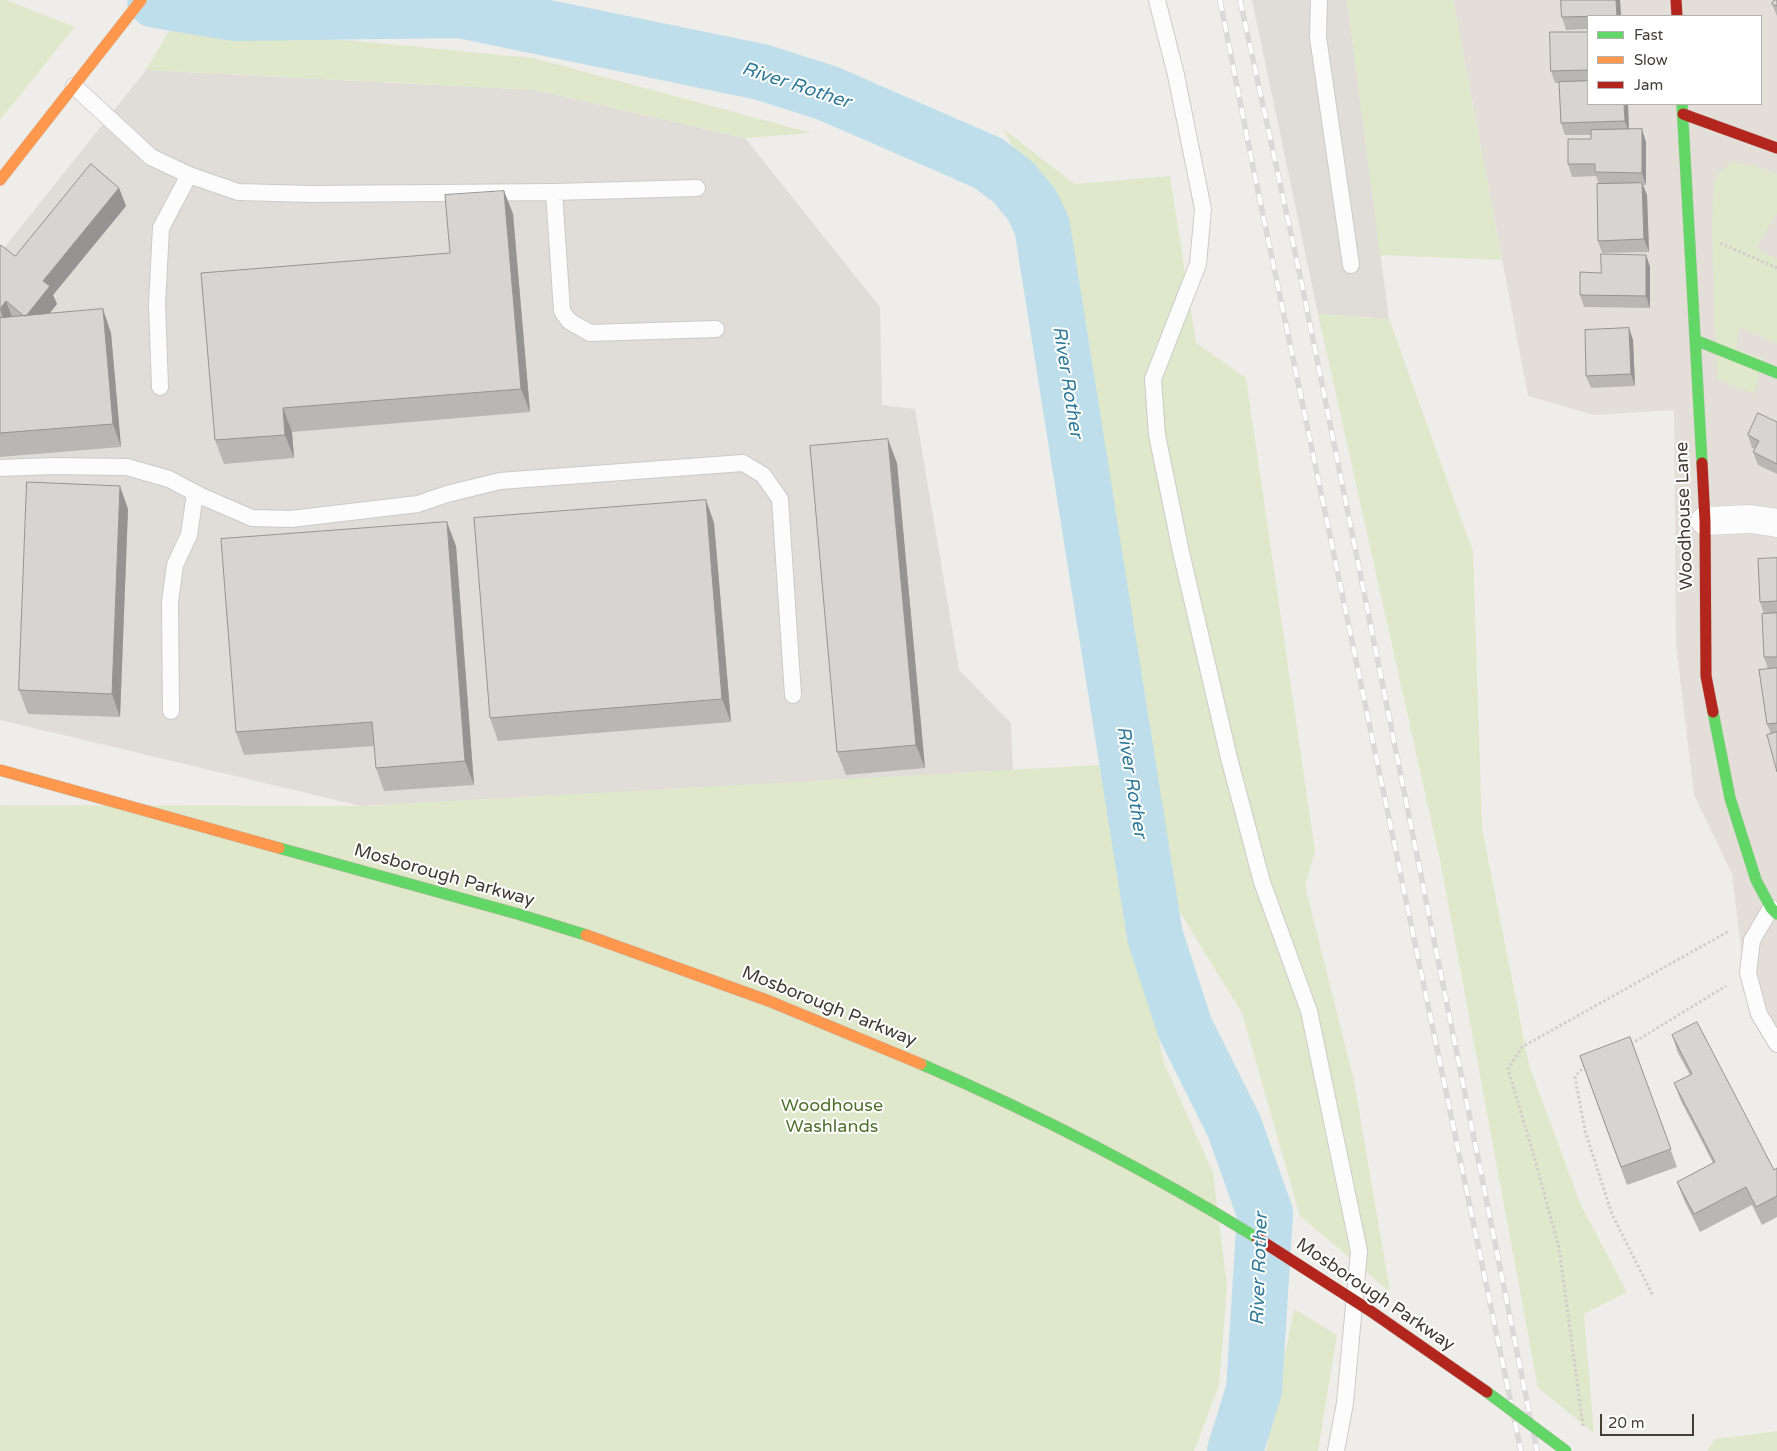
<!DOCTYPE html>
<style>
body{margin:0}
#map{position:relative;width:1777px;height:1451px;overflow:hidden;background:#efedea;font-family:"Varela Round",sans-serif}
canvas{display:block}
.legend{position:absolute;left:1587px;top:15px;width:175px;height:90px;box-sizing:border-box;background:#fff;border:1px solid #b4b1af;margin:0;padding:6px 9px;list-style:none;font-size:15px;color:#443d36}
.legend li{display:flex;align-items:center;gap:10px;height:25px}
.legend b{width:25px;border:1px solid #b4b1af}
.scale{position:absolute;left:1600px;top:1414px;width:94px;height:22px;box-sizing:border-box;border:2px solid #443d36;border-top:0;padding-left:6px;font-size:15px;line-height:18px;white-space:nowrap;color:#443d36;-webkit-text-stroke:4px #fff;paint-order:stroke}
</style>
<div id="map">
<canvas width="1777" height="1451"></canvas>
<ul class="legend">
<li><b style="height:6px;background:#63d668"></b>Fast</li>
<li><b style="height:6px;background:#ff974d"></b>Slow</li>
<li><b style="height:6px;background:#b3261e"></b>Jam</li>
</ul>
<div class="scale">20 m</div>
</div>
<script>
const g = document.querySelector('canvas').getContext('2d');
g.lineJoin = 'round';
function fill(path, color) { g.fillStyle = color; g.fill(path, 'evenodd'); }
function stroke(path, color, width, dash) { g.strokeStyle = color; g.lineWidth = width; g.lineCap = dash ? 'butt' : 'round'; g.setLineDash(dash || []); g.stroke(path); }
function drawText(font, color, halo, rows, align = 'center') {
  g.font = font + ' "Varela Round",sans-serif'; g.lineWidth = 4; g.setLineDash([]); g.textBaseline = 'middle'; g.strokeStyle = halo; g.fillStyle = color; for (const [text, x, y, turn = 0] of rows) {
    g.save(); g.translate(x, y); g.rotate((+turn || 0) * Math.PI / 180); g.textAlign = isNaN(turn) ? turn : align; if (halo) g.strokeText(text, 0, 0); g.fillText(text, 0, 0); g.restore();
  }
}
fill(new Path2D(`
 M1453 0H1777V1027L1745 983 1732 874 1694 795 1676 645 1674 410 1594 415 1528 396ZM1588 16H1761V104H1588Z`), '#e3ded7');
fill(new Path2D(`
 M1252 0H1347L1389 319 1318 314Z
 M146 70 535 90 745 138 880 307 882 405 915 409 959 670 1011 723 1013 771 361 806 0 720V253Z`), '#e0ddd9');
fill(new Path2D(`
 M0 0H6L75 27 0 120Z
 M1347 0H1453L1502 260 1380 255Z
 M171 28 356 41 533 58 812 133 745 138 535 90 146 70Z
 M1002 128 1075 184 1170 176 1196 343 1246 378 1315 851 1305 886 1354 1080 1390 1292 1300 1216 1242 1013 1179 911 1064 230Z
 M1732 162 1756 166 1777 175V212L1756 249 1777 259V343L1739 327 1736 349 1763 358 1754 394 1717 379 1712 226 1714 185 1719 173Z
 M1318 314 1389 319 1473 552 1482 828 1529 1065 1580 1203 1627 1292 1584 1314 1594 1433 1538 1388 1440 860Z
 M1099 765 1164 1063 1213 1173 1227 1287 1219 1385 1194 1451H0V805L361 806Z
 M1294 1309 1337 1335 1318 1451H1266Z
 M1777 1431V1451H1707L1715 1439Z`), '#e0e8cb');
stroke(new Path2D(`
 M155 0 233 13 460 10 761 72 827 93 988 163 1013 182 1032 205 1042 226 1155 936 1185 1028 1234 1126 1265 1213 1254 1390 1235 1451`), '#bddeea', 56);
const lane = new Path2D(`
 M1157 0 1176 75 1203 209 1198 264 1153 379 1157 435 1181 552 1229 758 1262 882 1309 1011 1359 1251 1345 1403 1336 1451
 M1319 0 1318 37 1351 265
 M74 86 151 157 189 175 238 192 312 194 554 192 697 188
 M553 195 554 192 562 311 569 321 590 333 716 329
 M160 387 157 304 161 228 189 175
 M0 468 53 466 127 467 169 479 201 496 252 518 291 519 418 504 447 494 500 481 743 463 763 475 780 499 793 695
 M171 711 170 602 175 565 189 535 195 493
 M1771 908 1752 940 1748 973 1759 1014 1777 1044`);
const street = new Path2D(`
 M1705 521 1751 519 1777 523`);
const fast = new Path2D(`
 M1682 104 1702 463
 M1695 340 1777 373
 M1713 712 1730 798 1756 880 1771 908 1777 914`);
const slow = new Path2D(`
 M0 180 141 0`);
const jam = new Path2D(`
 M1676 0 1677 16
 M1683 114 1777 148
 M1702 463 1705 521 1706 676 1713 712`);
stroke(lane, '#cdcac7', 18);
stroke(street, '#cdcac7', 29);
stroke(fast, '#cfcac2', 12);
stroke(slow, '#cfcac2', 12);
stroke(jam, '#cfcac2', 12);
stroke(new Path2D(`
 M1720 243 1777 268
 M1631 1044 1726 986
 M1585 1065 1575 1077 1585 1131 1612 1214 1653 1296
 M1583 1426 1559 1248 1534 1156 1508 1069 1522 1047 1729 931`), '#d0cdcb', 3, [2.5, 2.5]);
stroke(lane, '#fdfcfc', 16);
stroke(street, '#fdfcfc', 28);
stroke(fast, '#63d668', 11);
stroke(slow, '#ff974d', 11);
stroke(jam, '#b3261e', 11);
const rail = new Path2D(`
 M1220 0 1252 162 1521 1451
 M1240 0 1300 275 1537 1451`);
stroke(rail, '#d9d9d8', 5.5);
stroke(rail, '#fff', 4, [11]);
const fastBridge = new Path2D(`
 M279 848 518 914 586 935
 M921 1064C1037 1114 1149 1171 1257 1238
 M1487 1392 1566 1451`);
const slowBridge = new Path2D(`
 M0 770 279 848
 M586 935 769 1001 921 1064`);
const jamBridge = new Path2D(`
 M1257 1238 1369 1310 1487 1392`);
stroke(fastBridge, '#c5b6a7', 12, []);
stroke(slowBridge, '#c5b6a7', 12, []);
stroke(jamBridge, '#c5b6a7', 12, []);
stroke(fastBridge, '#63d668', 11);
stroke(slowBridge, '#ff974d', 11);
stroke(jamBridge, '#b3261e', 11);
fill(new Path2D(`
 M1561 0H1620L1621 16H1588V29L1566 30 1562 17Z
 M1777 0V16L1772 4Z
 M1588 32V104H1628L1629 130 1646 142V185H1643L1647 195 1649 252 1602 253 1598 241 1599 184 1596 176 1572 177 1568 164 1591 139V135H1565L1561 123 1559 83H1555L1551 71Z
 M119 188 126 206 53 295 57 304 49 314 111 333 121 447 0 457V247L15 256Z
 M504 191 513 214 530 412 292 432 294 458 224 464 215 440 450 253Z
 M1646 255 1650 267V308L1584 307 1580 295 1601 273Z
 M1629 328 1633 340 1635 386 1591 388 1586 376Z
 M1777 422V474L1758 465 1753 452 1755 449 1752 448 1748 435Z
 M897 463 925 768 846 775 837 752Z
 M706 500 714 523 731 722 498 741 490 718Z
 M128 509 120 717 28 714 19 690Z
 M456 546 474 785 384 791 376 768 374 746 244 755 236 732Z
 M1777 558V772L1771 734 1767 724 1768 669 1764 657V614L1760 602Z
 M1672 1035 1774 1170 1777 1168V1217L1762 1225 1752 1205 1700 1232 1684 1200 1677 1182 1713 1163 1681 1101 1674 1083 1690 1075 1678 1053Z
 M1630 1037 1677 1167 1627 1185 1580 1056Z`), '#b9b6b4');
fill(new Path2D(`
 M1616 0H1620L1621 16H1617Z
 M1624 104H1628L1629 133 1625 121Z
 M1642 129 1646 142V185L1642 173Z
 M1642 183 1647 195 1649 252 1644 239Z
 M119 188 126 206 53 295 57 304 32 335 25 317 43 281Z
 M504 191 513 214 530 412 521 389Z
 M1646 255 1650 267V308L1646 296Z
 M6 301 13 319 6 327 0 309Z
 M103 309 111 333 121 447 113 424Z
 M1629 328 1633 340 1635 386 1631 374Z
 M283 408 292 432 294 458 285 435Z
 M888 439 897 463 925 768 916 745Z
 M120 486 128 509 120 717 112 694Z
 M706 500 714 523 731 722 722 699Z
 M447 522 456 546 474 785 465 761Z`), '#969492');
const building = new Path2D(`
 M1561 0H1616L1617 16 1562 17Z
 M1774 0H1777V6L1772 4Z
 M1550 32H1588V70L1551 71Z
 M1588 81V104H1624L1625 121 1561 123 1559 82Z
 M1642 129V173L1595 172V164H1568V139H1591V130Z
 M91 164 119 188 43 281 50 286 26 316H24L6 301 0 309V247L1 245 15 256Z
 M1642 183 1644 239 1598 241 1597 184Z
 M504 191 521 389 283 408 285 435 215 440 201 273 450 253 445 195Z
 M1601 254 1646 255V296L1580 295V272L1601 273Z
 M103 309 113 424 0 433V318Z
 M1629 328 1631 374 1586 376 1585 330Z
 M1758 413 1777 422V464L1753 452 1759 441 1748 435Z
 M888 439 916 745 837 752 810 446Z
 M27 482 120 486 112 694 19 690Z
 M706 500 722 699 490 718 474 518Z
 M447 522 465 761 376 768 372 722 236 732 221 539Z
 M1777 558V601L1760 602 1758 559Z
 M1777 613V657H1764L1762 614Z
 M1777 668V723L1767 724 1759 670Z
 M1777 732V772L1767 735Z
 M1697 1022 1774 1170 1777 1168V1196L1756 1207 1746 1187 1694 1214 1677 1182 1715 1162 1674 1083 1692 1074 1672 1035Z
 M1630 1037 1671 1149 1621 1167 1580 1056Z`);
fill(building, '#d7d4d1');
stroke(building, '#969492', 1);
drawText('18px', '#443d36', '#fff', [
 ["Woodhouse Lane",1685,516,-92],
 ["Mosborough Parkway",444,876,16],
 ["Mosborough Parkway",829,1007,22],
 ["Mosborough Parkway",1375,1295,34]
]);
drawText('18px', '#51712e', '#fff', [
 ["Woodhouse",832,1106],
 ["Washlands",832,1127]
]);
drawText('italic 19px', '#347c98', '#fff', [
 ["River Rother",796,86,18],
 ["River Rother",1067,382,81],
 ["River Rother",1131,782,81],
 ["River Rother",1260,1269,-88]
]);
</script>
